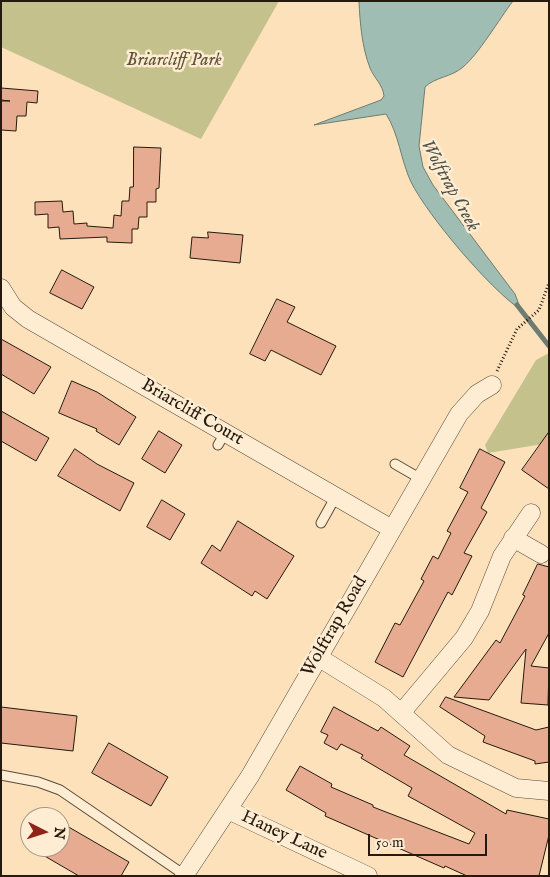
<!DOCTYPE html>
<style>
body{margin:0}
#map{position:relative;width:550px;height:877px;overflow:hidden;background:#fde1bb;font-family:"IM FELL English",serif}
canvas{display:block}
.frame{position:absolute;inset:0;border:2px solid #251a0d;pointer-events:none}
.north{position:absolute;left:20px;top:807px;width:50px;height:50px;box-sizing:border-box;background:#feecd3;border:1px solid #a79884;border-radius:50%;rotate:95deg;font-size:14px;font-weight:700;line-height:20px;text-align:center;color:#251a0d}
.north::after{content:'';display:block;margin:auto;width:18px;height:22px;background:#8f2418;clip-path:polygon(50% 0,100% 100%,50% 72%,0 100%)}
.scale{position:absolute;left:368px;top:834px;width:119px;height:22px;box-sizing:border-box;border:2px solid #251a0d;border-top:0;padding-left:6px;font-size:15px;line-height:18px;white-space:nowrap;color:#251a0d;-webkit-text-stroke:4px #feecd3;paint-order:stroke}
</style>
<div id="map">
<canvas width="550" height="877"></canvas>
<div class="frame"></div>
<div class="north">N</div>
<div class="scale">50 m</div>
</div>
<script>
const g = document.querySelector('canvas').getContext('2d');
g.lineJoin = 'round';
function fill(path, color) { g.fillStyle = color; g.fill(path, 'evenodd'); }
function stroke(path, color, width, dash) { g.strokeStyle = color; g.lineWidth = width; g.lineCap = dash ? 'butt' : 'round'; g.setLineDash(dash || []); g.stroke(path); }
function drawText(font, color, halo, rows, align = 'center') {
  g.font = font + ' "IM FELL English",serif'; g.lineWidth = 5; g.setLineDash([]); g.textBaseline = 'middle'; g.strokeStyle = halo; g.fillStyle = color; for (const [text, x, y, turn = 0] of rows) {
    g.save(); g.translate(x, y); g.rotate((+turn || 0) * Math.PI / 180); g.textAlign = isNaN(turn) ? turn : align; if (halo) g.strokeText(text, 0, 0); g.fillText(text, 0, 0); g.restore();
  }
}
fill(new Path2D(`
 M1 1H279L201 139 1 47Z
 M549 353V448L543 444 488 453 485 445 536 360Z`), '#c5c18c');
const water = new Path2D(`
 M359 1H513C500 18 478 55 463 67 452 77 435 77 425 87L419 146 423 167 433 185 515 294 521 310C489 288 428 216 411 182 401 161 399 134 386 114L314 125 381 100 384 96C383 85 374 78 370 68 362 47 360 24 359 1Z`);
fill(water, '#9fbdb3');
stroke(water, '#6e7c71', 1);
stroke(new Path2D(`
 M517 305 549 346`), '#6e7c71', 5);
const building = new Path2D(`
 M1 88 38 91 37 103 27 102 26 116H17L16 131 1 130V101H10L1 100Z
 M134 147 161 148 159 188 156 189V202H147V217H139L138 229H132V243L107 242V237L60 239 59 227 48 228V214L35 215V202L62 201 63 212 73 211 74 224 87 223V226L113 228 114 215 121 216 122 201H129L130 187H133Z
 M208 232 243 235 240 263 190 258 192 237 208 238Z
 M62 270 94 287 82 309 50 293Z
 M277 299 295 307 287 322 336 346 321 375 271 350 265 361 250 354Z
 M1 339 51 367 34 394 1 374Z
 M72 381 97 392 136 417 119 445 96 431 97 429 59 413Z
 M1 411 49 438 36 461 1 441Z
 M159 431 182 445 165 473 142 459Z
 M549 432V489L522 470Z
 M75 449 97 464 134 483 120 511 58 476Z
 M480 449 505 462 481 508 487 512 464 553 472 556 452 595 448 592 403 677 375 662 395 623 400 625 424 581 421 579 433 556 438 559 451 533 447 531 468 492 460 488Z
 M162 500 185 514 170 540 147 527Z
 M238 521 294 556 267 599 255 591 252 596 201 563 212 545 220 551Z
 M538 564 549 567V633L531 666 549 668 548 705 521 703 526 649 489 700 454 697 496 640 500 643 525 596 523 595Z
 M446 697 536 730 549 727V762L535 764V761L483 742 485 736 440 707Z
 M1 707 77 716 73 751 1 743Z
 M334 707 378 731 381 727 410 746 404 755 506 814 507 810 549 819V835L539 876H467L445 866 444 868 325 816 326 813 286 790 300 766 332 784 331 787 373 805V807L469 844 475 833 408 796 412 788 361 758 363 755 341 744 337 750 324 743 328 735 321 732Z
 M109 743 168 777 151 806 92 773Z
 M60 822 129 862 121 876H79L29 847H60Z`);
fill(building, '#e6ab90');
stroke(building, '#251a0d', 1);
const lane = new Path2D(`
 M218 445 225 433
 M395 464 421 479
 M321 523 336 496
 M1 775 38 782 60 790 186 876`);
const street = new Path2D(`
 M1 288 13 307 28 319 392 529
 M513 538 541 554
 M318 657 384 698 448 755 516 788 549 791
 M402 712 464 638 480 611 502 556 531 513
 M228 810 368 876
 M184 876 250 776 459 414 477 394 492 385`);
stroke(lane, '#5b4c38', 11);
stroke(street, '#5b4c38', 19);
stroke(new Path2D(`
 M497 371 517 329 539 310 549 283`), '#251a0d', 3, [1, 2.5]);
stroke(lane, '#feecd3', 9);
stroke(street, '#feecd3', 18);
drawText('italic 18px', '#5d5439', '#feecd3', [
 ["Briarcliff Park",174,61]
]);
drawText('18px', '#251a0d', '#feecd3', [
 ["Briarcliff Court",192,413,30],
 ["Wolftrap Road",335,627,-60],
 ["Haney Lane",284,836,25]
]);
drawText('italic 19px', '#505347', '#feecd3', [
 ["Wolftrap Creek",449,186,61]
]);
</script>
